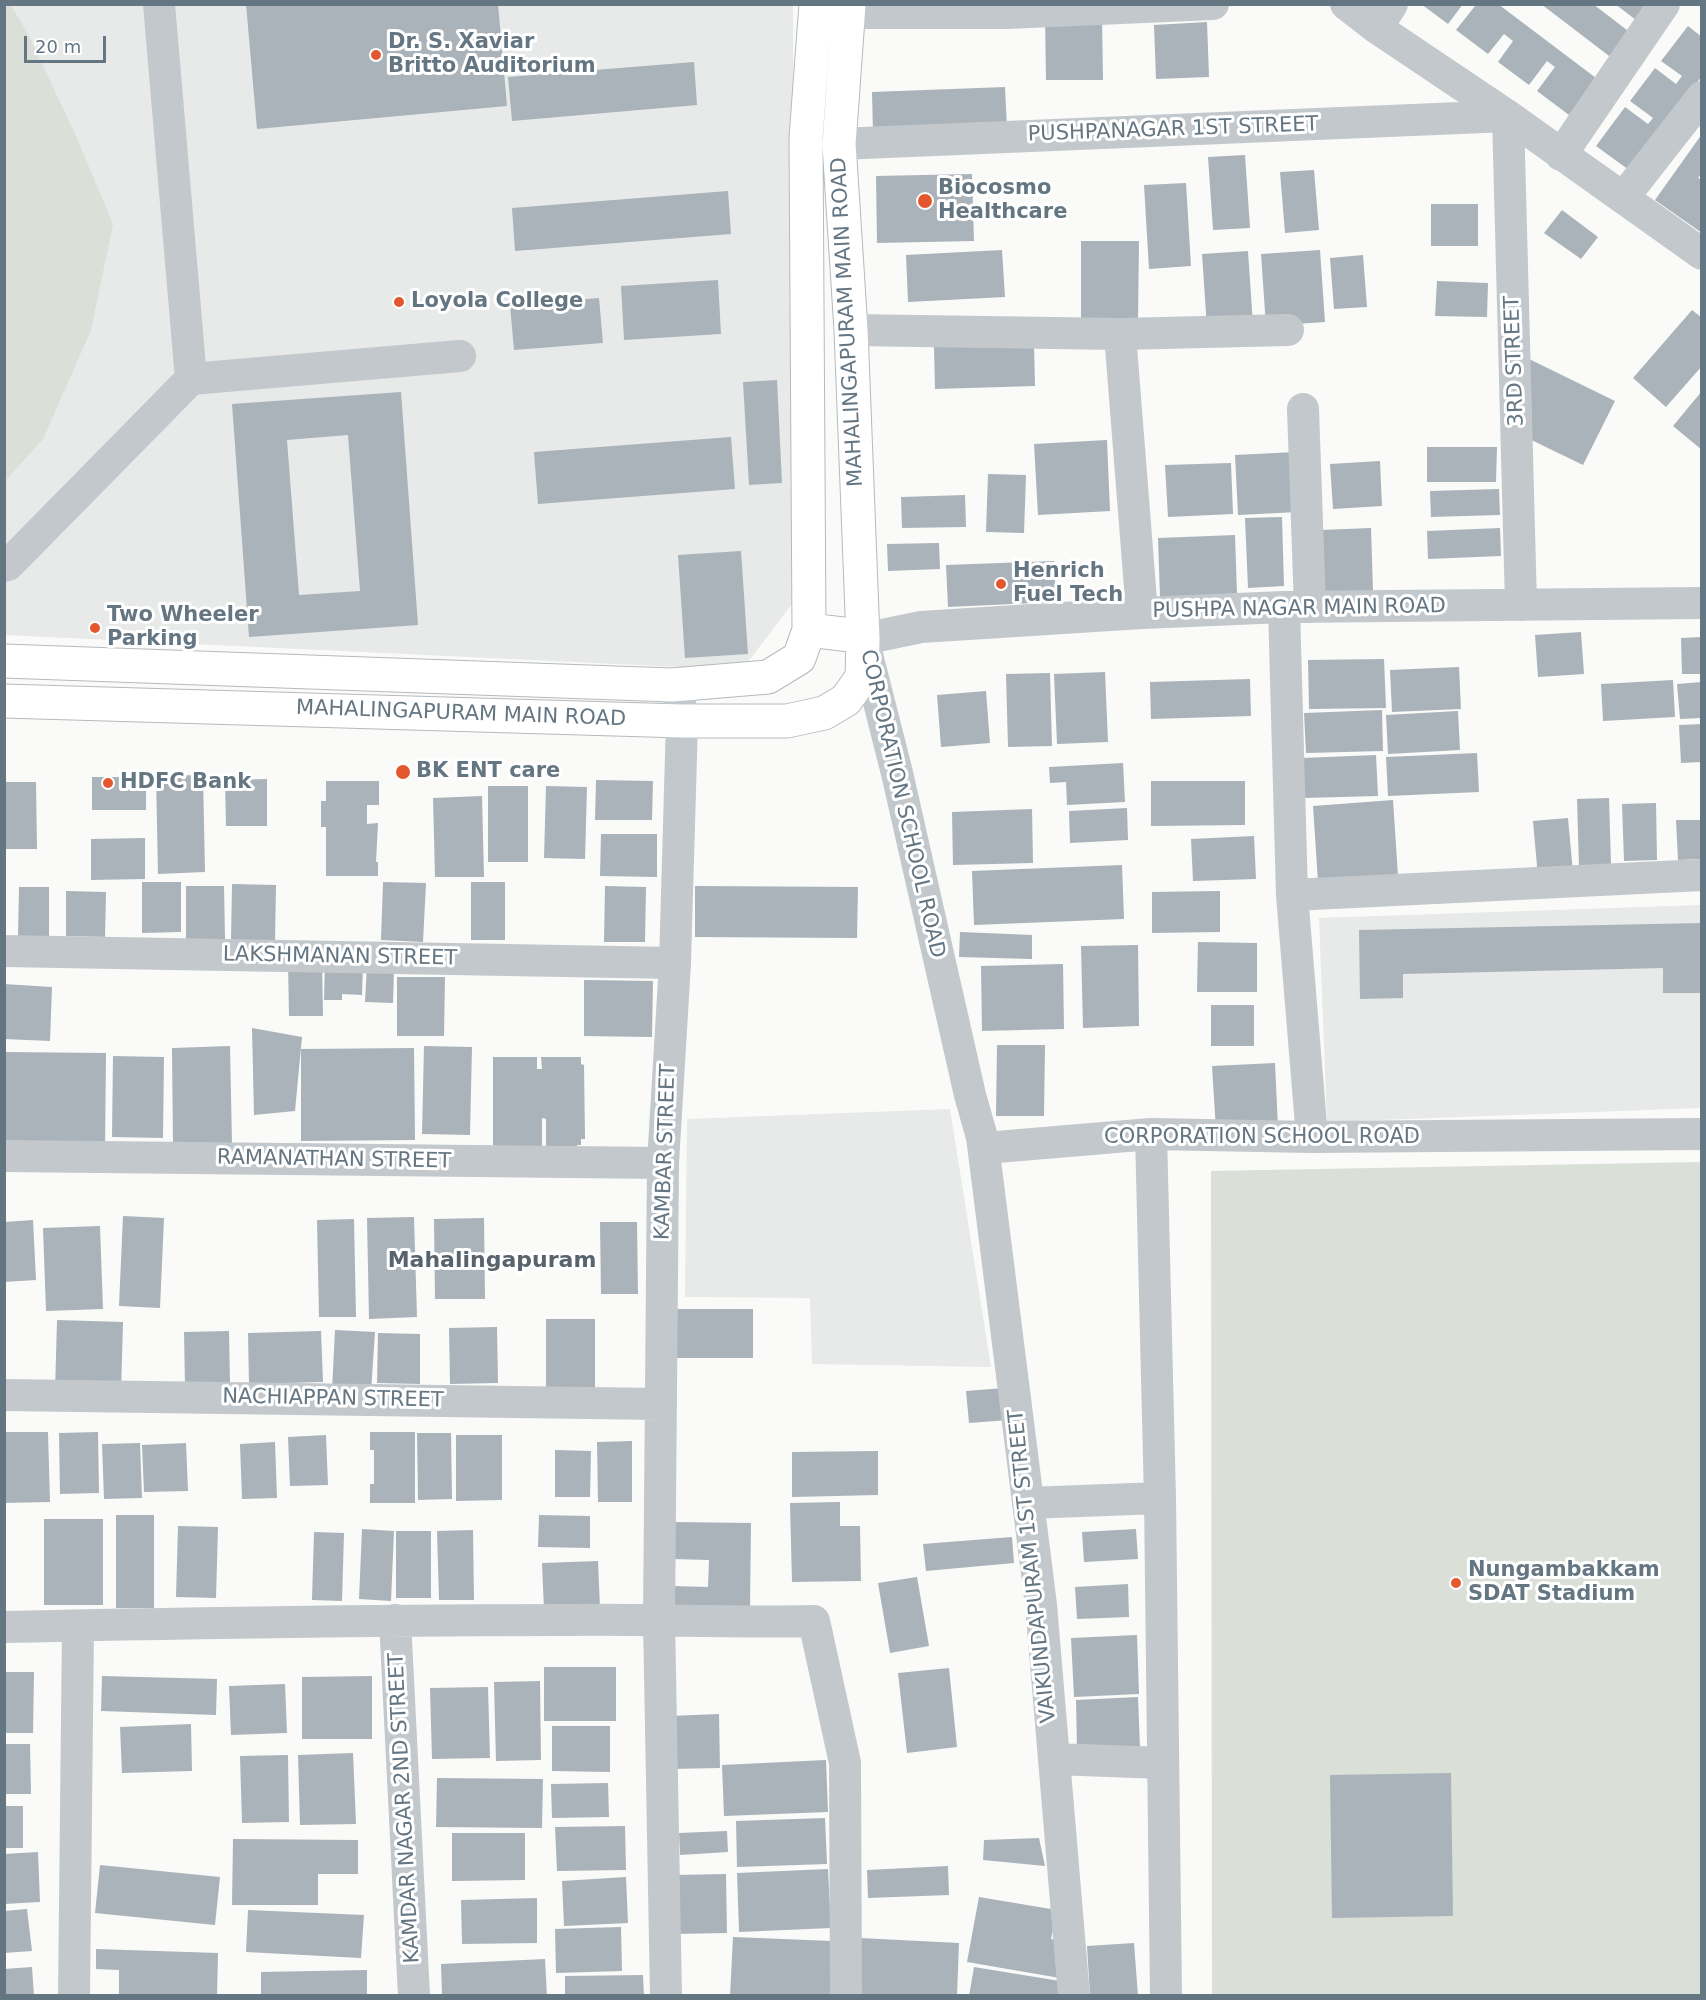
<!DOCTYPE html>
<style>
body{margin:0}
#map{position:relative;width:1706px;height:2000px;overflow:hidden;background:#fafaf8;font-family:"DejaVu Sans",sans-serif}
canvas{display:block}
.frame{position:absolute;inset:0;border:6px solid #657683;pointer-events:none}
.scale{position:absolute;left:24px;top:36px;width:82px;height:27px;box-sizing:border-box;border:3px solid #657683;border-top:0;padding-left:8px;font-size:18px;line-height:21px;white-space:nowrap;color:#657683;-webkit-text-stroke:4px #fff;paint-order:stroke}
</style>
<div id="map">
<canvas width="1706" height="2000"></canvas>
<div class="frame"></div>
<div class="scale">20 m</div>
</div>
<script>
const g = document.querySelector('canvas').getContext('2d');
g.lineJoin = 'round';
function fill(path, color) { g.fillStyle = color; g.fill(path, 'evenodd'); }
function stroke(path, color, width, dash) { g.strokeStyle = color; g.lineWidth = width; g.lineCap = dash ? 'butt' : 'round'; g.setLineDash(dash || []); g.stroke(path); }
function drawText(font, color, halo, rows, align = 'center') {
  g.font = font + ' "DejaVu Sans",sans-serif'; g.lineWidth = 6; g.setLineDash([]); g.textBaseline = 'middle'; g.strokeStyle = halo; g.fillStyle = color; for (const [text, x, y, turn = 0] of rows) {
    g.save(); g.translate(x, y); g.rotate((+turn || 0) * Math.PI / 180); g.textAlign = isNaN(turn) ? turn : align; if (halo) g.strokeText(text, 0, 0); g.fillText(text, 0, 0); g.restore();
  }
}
fill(new Path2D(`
 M5 5H793L795 600 742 670 5 635Z
 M1701 905V1108L1327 1122 1319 918Z
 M950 1109 991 1367 812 1364 810 1298 685 1297 687 1119Z`), '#e8e9e9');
fill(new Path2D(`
 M10 4 28 34 75 134 113 224 91 330 43 439 5 481 4 5Z
 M1701 1162V1995H1212L1211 1171Z`), '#dadfd7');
fill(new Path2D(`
 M246 4H498L507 106 257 129Z
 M1421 4H1463L1448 24Z
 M1473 4H1498L1596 78 1569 115 1537 91 1555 67 1547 61 1529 85 1498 62 1513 41 1504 34 1488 54 1456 30 1475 6Z
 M1541 4H1593L1636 37 1617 62Z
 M1615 4H1655L1640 23Z
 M1102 16 1103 80H1046L1045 17Z
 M1207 22 1209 77 1156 79 1154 25Z
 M1688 26 1702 37V76L1629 170 1596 146 1625 107 1648 124 1653 118 1630 101 1655 68 1676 84 1682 76 1661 61Z
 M694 62 697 105 512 121 508 77Z
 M1005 87 1007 129 873 133 872 92Z
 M1702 134V173L1698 178 1702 180V233L1655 200Z
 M1245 155 1250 228 1213 230 1208 157Z
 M1314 170 1319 230 1285 233 1280 172Z
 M972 174 974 241 877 243 876 176Z
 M1186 183 1191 266 1149 269 1144 185Z
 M728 191 731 234 515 251 512 208Z
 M1431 204H1478V246H1431Z
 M1562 210 1598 237 1581 259 1544 233Z
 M1081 241H1139L1138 321H1081Z
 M1002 250 1005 297 908 302 906 255Z
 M1320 250 1325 322 1266 326 1261 254Z
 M1248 251 1253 325 1207 328 1202 254Z
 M1363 255 1367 307 1334 309 1330 258Z
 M718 280 721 334 624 340 621 286Z
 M1437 281 1488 283 1487 317 1435 316Z
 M599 298 603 343 514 350 510 305Z
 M1692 310 1702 318V366L1666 407 1633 378Z
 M1034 344 1035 386 935 389 934 346Z
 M1527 358 1615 401 1583 465 1521 435Z
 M777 380 782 483 749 485 743 382Z
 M1702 391V450L1673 426Z
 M401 392 418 625 249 637 232 404ZM348 435 360 591 299 595 287 440Z
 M731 437 735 489 538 504 534 452Z
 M1107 440 1110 511 1038 515 1034 444Z
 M1427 447H1497L1496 482H1427Z
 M1295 452 1298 512 1238 515 1235 455Z
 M1380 461 1382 506 1333 509 1330 464Z
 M1231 463 1233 514 1168 517 1165 465Z
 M988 474 1026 475 1024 533 986 532Z
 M1499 489 1500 515 1431 517 1430 491Z
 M965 495 966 527 902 528 901 497Z
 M1282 517 1284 586 1248 588 1245 518Z
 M1371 528 1373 591 1322 593 1320 530Z
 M1500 528 1501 556 1428 559 1427 531Z
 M1235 535 1237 594 1160 597 1158 538Z
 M939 543 940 569 888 571 887 544Z
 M741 551 748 654 685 658 678 555Z
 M1054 561 1056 602 948 607 946 565Z
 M1581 632 1584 674 1538 677 1535 635Z
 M1702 637V674H1682L1681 638Z
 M1384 659 1386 708 1309 709 1308 660Z
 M1459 667 1461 709 1392 712 1390 670Z
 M1105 672 1108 742 1057 744 1054 674Z
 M1050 673 1052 746 1008 747 1006 674Z
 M1250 679 1251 716 1151 719 1150 682Z
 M1673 680 1675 717 1603 721 1601 684Z
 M1702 682V718L1680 719 1677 684Z
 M986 691 990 743 941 747 937 695Z
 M1382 710 1383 751 1306 753 1304 713Z
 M1458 711 1460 750 1388 754 1386 715Z
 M1702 724V762L1681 763 1679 725Z
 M1477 753 1479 792 1388 796 1386 757Z
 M1376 755 1378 796 1304 798 1302 758Z
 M1123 763 1125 802 1067 805 1066 782 1050 783 1049 767Z
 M203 775 205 872 158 874 156 776Z
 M92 777H146V810H92Z
 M267 779V826H226L225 780Z
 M596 780 653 781 652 820H595Z
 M326 781H379V805H367V824L378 823 376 862H378V876H326V827H321V801H326Z
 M1151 781H1245V825L1151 826Z
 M4 782H36L37 849H4Z
 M488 786H528V862H488Z
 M546 786 587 787 585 859 544 858Z
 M482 796 484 877H435L433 798Z
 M1609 798 1611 865 1579 866 1577 799Z
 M1393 800 1398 876 1318 882 1313 806Z
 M1656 803 1657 860 1624 861 1622 804Z
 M1127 808 1128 840 1070 843 1069 811Z
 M1032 809 1033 863 953 865 952 812Z
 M1568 818 1573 873 1538 877 1533 821Z
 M1676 820H1701L1702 859 1678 860Z
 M601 834H657V877L600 876Z
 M1254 836 1256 879 1193 881 1191 839Z
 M145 838V879L91 880V839Z
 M1122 865 1124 919 974 925 972 871Z
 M142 882H181V932L142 933Z
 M383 882 426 883 423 942 381 940Z
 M471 882H505V940H471Z
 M232 884 276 885 275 941H231Z
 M186 886H224L225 939 186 940Z
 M605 886 646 887 645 942H604Z
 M695 886 858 887 857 938 695 937Z
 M19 887H49V937H18Z
 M66 891 106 892 105 937 66 936Z
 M1220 891V932L1152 933V892Z
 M1702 923V993H1663V968L1403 974V998L1360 999 1359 930Z
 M960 932 1032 935V959L959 957Z
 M1198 942 1257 943V992H1197Z
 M1138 945 1139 1026 1083 1028 1081 946Z
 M288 961H322L323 1016H289Z
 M325 962 363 963 362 995 342 994V1000H324Z
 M1063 964 1064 1029 982 1031 981 966Z
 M367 966 394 967 393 1003 365 1002Z
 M397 977H445L444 1036H397Z
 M584 980 653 981 652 1037 584 1036Z
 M4 984 52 987 50 1041 4 1039Z
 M1211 1005H1254V1046H1211Z
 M252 1028 302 1037 295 1111 254 1115Z
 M997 1045H1045L1044 1116H996Z
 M230 1046 232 1144 173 1146 172 1048Z
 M424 1046 472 1047 470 1135 422 1134Z
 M414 1048 415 1140 301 1141V1049Z
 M4 1052 106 1053 105 1150H4Z
 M113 1056 164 1057 163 1138 112 1137Z
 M493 1057H537V1069H542L541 1057H581V1064L584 1065 585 1139H581V1145H577L576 1154H555V1146H546V1119L542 1118V1146H537V1154H493Z
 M1275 1063 1278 1127 1216 1130 1212 1066Z
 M123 1216 164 1218 160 1308 119 1306Z
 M414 1217 417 1317 369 1319 367 1218Z
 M484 1218 485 1299H435L434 1219Z
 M354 1219 356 1317H319L317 1220Z
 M33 1220 36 1280 4 1282V1222Z
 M600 1222H637L638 1294H601Z
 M100 1226 103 1309 46 1311 43 1228Z
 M670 1309H753V1358H670Z
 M546 1319H595V1389H546Z
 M57 1320 123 1322 121 1393 55 1392Z
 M497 1327 498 1383 450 1384 449 1328Z
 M335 1330 375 1332 371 1392 332 1390Z
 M229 1331 230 1383 185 1384 184 1332Z
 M321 1331 323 1382 249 1384 248 1333Z
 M378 1333 420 1334V1384L377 1383Z
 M1004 1388 1008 1420 969 1423 966 1391Z
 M4 1432H48L50 1502 4 1503Z
 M98 1432 99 1493 60 1494 59 1433Z
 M370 1432H415V1503H370V1484H374V1450H370Z
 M417 1433H451L452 1499 418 1500Z
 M326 1435 328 1485 290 1486 288 1437Z
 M456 1435H502V1500L456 1501Z
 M632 1441V1502H598L597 1442Z
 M275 1442 277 1498 242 1499 240 1444Z
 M140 1443 142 1498 104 1499 102 1444Z
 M186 1443 188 1491 144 1492 142 1445Z
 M555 1450 591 1451 590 1497H555Z
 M878 1451V1495L792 1497V1452Z
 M840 1502V1526H860L861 1581 792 1582 790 1503Z
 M116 1515H154V1608H116Z
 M539 1515 590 1516V1548L538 1547Z
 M44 1519H103V1605H44Z
 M672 1522 751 1523 750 1610 671 1609 672 1586 708 1587 709 1560 672 1559Z
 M178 1526 218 1527 216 1598 176 1597Z
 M362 1529 394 1531 391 1601 359 1599Z
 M1136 1529 1138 1559 1084 1562 1082 1532Z
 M473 1530 474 1600H439L437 1531Z
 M396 1531H431V1598H396Z
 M314 1532 344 1533 342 1601 312 1600Z
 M1012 1537 1014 1563 926 1571 923 1544Z
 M598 1561 600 1608 544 1610 542 1563Z
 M917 1577 929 1646 890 1653 878 1583Z
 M1128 1584 1129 1617 1077 1619 1075 1587Z
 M1137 1635 1139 1694 1074 1697 1071 1638Z
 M544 1667H616V1721H544Z
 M949 1668 957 1747 907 1753 898 1673Z
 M4 1672H34L33 1733H4Z
 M102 1676 217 1679 216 1715 101 1711Z
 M372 1676V1739H302V1677Z
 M540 1681 541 1760 496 1761 494 1682Z
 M285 1684 287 1733 231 1735 229 1686Z
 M488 1687 490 1758 432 1759 430 1688Z
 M1138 1697 1140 1748 1077 1750 1076 1700Z
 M719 1714 720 1768 671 1769 670 1716Z
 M191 1724 192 1771 122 1773 120 1727Z
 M552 1726H610V1772L552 1771Z
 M4 1744H30L31 1794H4Z
 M353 1753 356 1824 300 1825 298 1755Z
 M288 1755 289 1822 242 1823 240 1756Z
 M826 1760 828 1812 724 1816 722 1765Z
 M1451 1773 1453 1916 1332 1918 1330 1775Z
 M437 1778 543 1779 542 1828 436 1827Z
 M608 1783 609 1817 552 1818 551 1784Z
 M5 1806H23V1848H5Z
 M825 1818 827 1864 737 1867 736 1821Z
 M625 1826 626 1870 557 1871 555 1827Z
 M727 1831 728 1852 680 1855 679 1833Z
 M452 1833H525V1880L452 1881Z
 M1039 1838 1045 1866 983 1860 984 1840Z
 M233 1839 358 1840V1874H318V1905H232Z
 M38 1852 40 1902 4 1904V1854Z
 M100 1865 220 1877 215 1925 95 1913Z
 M948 1866 949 1895 868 1898 867 1870Z
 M828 1869 831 1928 739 1932 737 1873Z
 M726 1874 727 1933 675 1934 674 1875Z
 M626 1877 628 1923 564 1926 562 1881Z
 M979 1897 1057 1910 1051 1939 1066 1942 1060 1978 967 1962Z
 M537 1898V1943L462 1944 461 1900Z
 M27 1909 32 1951 4 1953V1911Z
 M248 1910 364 1915 361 1958 246 1952Z
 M621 1927 622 1971 556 1973 555 1929Z
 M733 1937 832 1941 830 1996H730Z
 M860 1938 959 1943 957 1996H858Z
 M1134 1943 1138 1996H1090L1087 1946Z
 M96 1949 218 1953 217 1996H119V1970L96 1969Z
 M545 1959 547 1996H442L441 1964Z
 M32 1967 34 1996H4V1969Z
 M974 1967 1066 1982 1064 1996H969Z
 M367 1970V1996H261V1972Z
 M643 1975 644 1996H565V1976Z`), '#aab3b9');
const major = new Path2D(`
 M809 630 851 635 863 639
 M4 661 672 685 768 677 799 658 809 630 806 138 816 4
 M4 701 682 721H787L824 713 846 700 862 677 863 639 851 330 839 144 849 4`);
stroke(major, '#b5babe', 35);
stroke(new Path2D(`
 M159 4 191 379 460 356
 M1346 4 1377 28 1508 116 1702 254
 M848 13H1006L1213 4
 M1377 28 1392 4
 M1508 116 1521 605
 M839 144 1508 116
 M1561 155 1664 4
 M1623 198 1702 97
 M851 330 1120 334 1288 330
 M1120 334 1142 613
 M1303 409 1310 607
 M4 566 8 565 191 379
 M1702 603 1284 607 1142 613 921 627 863 639 897 773 970 1095 985 1148 1151 1134 1312 1137 1702 1134
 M1284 607 1292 895 1312 1137
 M1292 895 1702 875
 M4 951 675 963
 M1151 1134 1160 1498 1166 1996
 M982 1137 1041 1605 1074 1996
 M4 1156 663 1163
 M4 1395 661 1404
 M1028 1503 1160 1498
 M395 1620 414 1996
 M4 1627C192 1623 380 1620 568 1620 650 1619 732 1623 814 1621L845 1763 846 1996
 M1054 1759 1163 1763
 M74 1996 78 1626
 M666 1996 659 1619 663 1163 675 963 682 721 678 684`), '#c3c8cc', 32);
stroke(major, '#fff', 33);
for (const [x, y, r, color] of [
 [376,55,6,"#e4572e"],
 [925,201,8,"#e4572e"],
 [399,302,6,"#e4572e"],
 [1001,584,6,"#e4572e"],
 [95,628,6,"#e4572e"],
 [403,772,8,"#e4572e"],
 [108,783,6,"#e4572e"],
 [1456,1583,6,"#e4572e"]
]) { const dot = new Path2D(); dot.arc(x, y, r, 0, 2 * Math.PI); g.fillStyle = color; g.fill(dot); stroke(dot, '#fff', 2); }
drawText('bold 21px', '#657683', '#fff', [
 ["Dr. S. Xaviar",388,43],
 ["Britto Auditorium",388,67],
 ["Biocosmo",938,189],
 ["Healthcare",938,213],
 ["Loyola College",411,302],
 ["Henrich",1013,572],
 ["Fuel Tech",1013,596],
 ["Two Wheeler",107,616],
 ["Parking",107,640],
 ["BK ENT care",416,772],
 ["HDFC Bank",120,783],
 ["Nungambakkam",1468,1571],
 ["SDAT Stadium",1468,1595]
], 'left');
drawText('21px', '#657683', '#fff', [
 ["PUSHPANAGAR 1ST STREET",1173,130,-2],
 ["MAHALINGAPURAM MAIN ROAD",848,322,-93],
 ["3RD STREET",1515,361,-92],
 ["PUSHPA NAGAR MAIN ROAD",1299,609,-1],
 ["MAHALINGAPURAM MAIN ROAD",461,714,2],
 ["CORPORATION SCHOOL ROAD",902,804,77],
 ["LAKSHMANAN STREET",340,957,1],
 ["CORPORATION SCHOOL ROAD",1262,1138],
 ["KAMBAR STREET",666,1152,-88],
 ["RAMANATHAN STREET",334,1160,1],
 ["NACHIAPPAN STREET",333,1399,1],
 ["VAIKUNDAPURAM 1ST STREET",1033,1566,-96],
 ["KAMDAR NAGAR 2ND STREET",405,1808,-93]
]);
drawText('bold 22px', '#57646e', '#fff', [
 ["Mahalingapuram",492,1261]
]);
</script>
